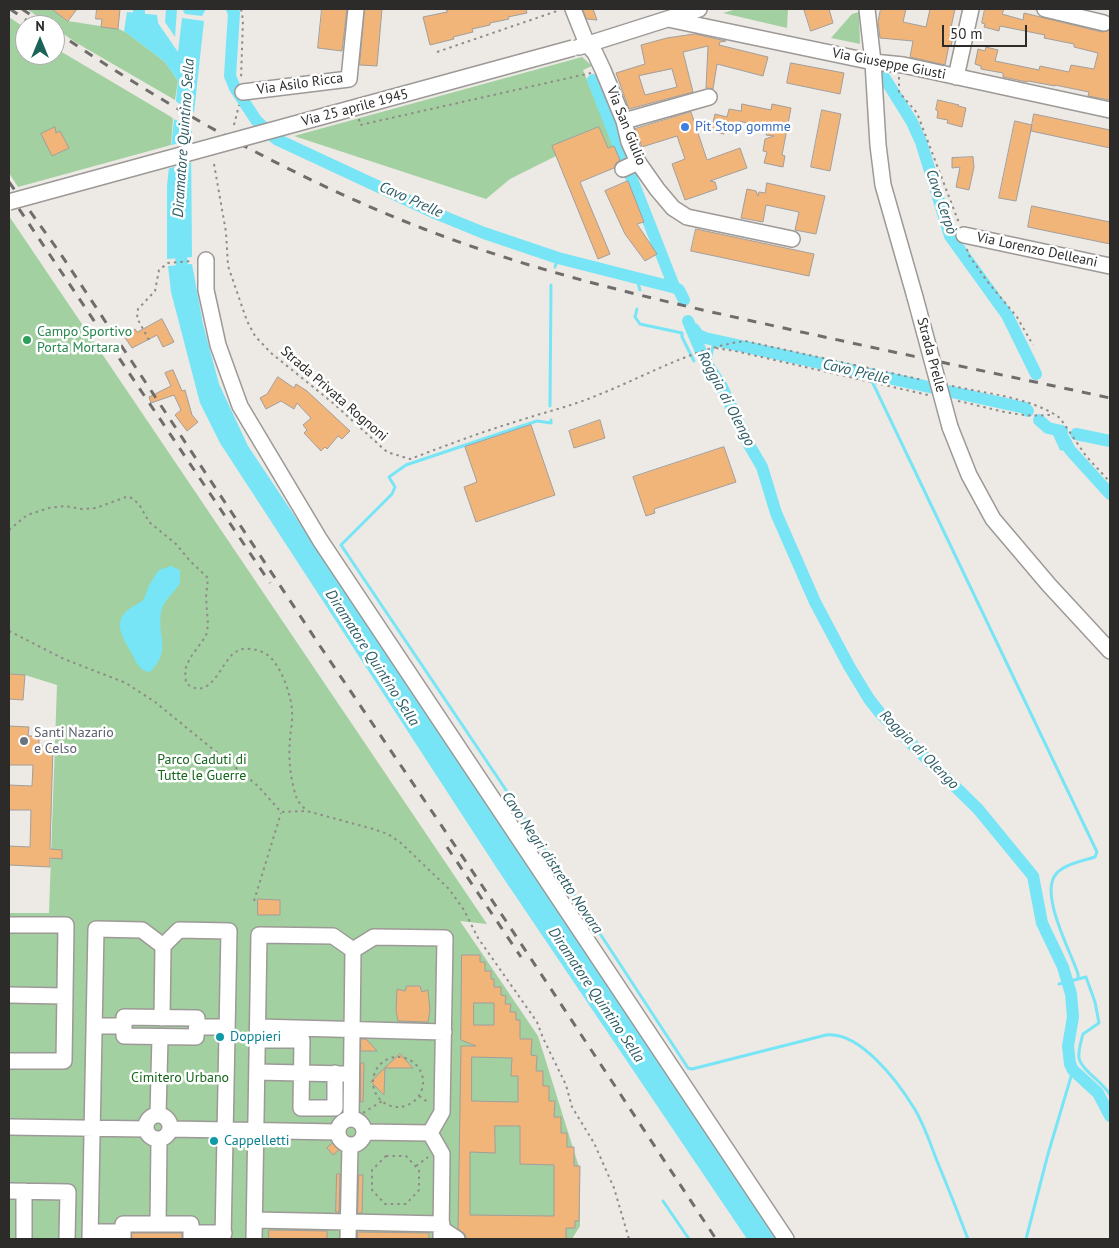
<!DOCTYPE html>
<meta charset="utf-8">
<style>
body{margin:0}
#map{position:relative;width:1119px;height:1248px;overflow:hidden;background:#ede9e5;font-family:"PT Sans",sans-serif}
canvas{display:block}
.frame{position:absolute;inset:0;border:10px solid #2d2b2a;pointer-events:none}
.north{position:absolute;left:15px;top:15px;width:50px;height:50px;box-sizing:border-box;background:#fff;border:1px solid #abaaaa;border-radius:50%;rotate:0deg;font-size:14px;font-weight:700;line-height:20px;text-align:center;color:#2d2b2a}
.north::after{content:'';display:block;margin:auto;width:18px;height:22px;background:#1a6359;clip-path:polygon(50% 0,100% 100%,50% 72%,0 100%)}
.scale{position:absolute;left:942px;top:25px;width:85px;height:22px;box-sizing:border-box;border:2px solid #2d2b2a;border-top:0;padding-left:6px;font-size:15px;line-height:18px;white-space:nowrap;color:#2d2b2a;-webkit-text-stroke:4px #fff;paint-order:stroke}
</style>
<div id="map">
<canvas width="1119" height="1248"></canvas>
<div class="frame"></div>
<div class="north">N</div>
<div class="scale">50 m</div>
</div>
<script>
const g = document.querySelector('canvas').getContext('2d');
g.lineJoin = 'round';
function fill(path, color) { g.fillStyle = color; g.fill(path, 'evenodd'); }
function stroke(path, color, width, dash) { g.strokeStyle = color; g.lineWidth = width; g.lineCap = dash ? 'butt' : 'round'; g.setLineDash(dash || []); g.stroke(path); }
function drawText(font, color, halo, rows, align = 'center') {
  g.font = font + ' "PT Sans",sans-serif'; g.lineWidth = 5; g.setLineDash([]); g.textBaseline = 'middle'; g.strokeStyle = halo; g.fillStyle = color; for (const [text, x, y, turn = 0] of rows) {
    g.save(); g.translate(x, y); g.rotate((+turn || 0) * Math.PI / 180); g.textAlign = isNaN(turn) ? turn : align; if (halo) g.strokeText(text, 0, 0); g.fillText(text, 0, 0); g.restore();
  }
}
fill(new Path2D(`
 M27 9H52L68 21 119 29 127 33 165 62 178 81 175 100 75 42 55 28V25H50Z
 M737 9H788L787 28 723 13Z
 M859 12 860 44 831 38 852 14Z
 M9 17 25 28V55H55V48L173 118 171 145 18 187 9 173Z
 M582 57 592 66 583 70 614 146 608 148 599 127 553 146 556 156 510 179 486 199 294 136Z
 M9 216 487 924 460 921 538 1036 579 1167 580 1226 572 1239H9V913H49L57 685 25 675 9 674Z`), '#a2d0a0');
fill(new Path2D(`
 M166 9H177L175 37 165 22Z
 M182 9H206L202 16 185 14Z
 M127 12 157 15 158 23 178 52 182 18 204 21 191 140 192 257 167 259V186L178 81 165 62 124 31Z
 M192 264 203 324 219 384 248 446 777 1239H747L498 870 220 443 200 403 171 292 168 266Z
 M171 566 180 570V583C175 592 163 601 161 612 157 637 172 650 150 672 139 671 137 663 132 654 124 639 111 623 129 609 133 606 138 604 142 601 146 597 146 591 149 586 152 580 155 575 159 570Z`), '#77e5f5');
fill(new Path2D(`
 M172 99 196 114 194 131 171 117Z
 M193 139V162L167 169 168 146Z`), '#ede9e5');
stroke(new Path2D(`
 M555 267 558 258
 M637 279 640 290
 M637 309 635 317 640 324 682 333V337L694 361
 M709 367 714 341
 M869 375 1097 852 1095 857C1083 861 1064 864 1056 874 1039 894 1071 952 1078 974V979L1059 984
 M550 406 551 285
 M551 420V423L537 421 406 465 389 477 395 487 392 494 341 545 502 784 688 1068 692 1069 826 1035C860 1031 898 1082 914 1108 924 1124 930 1143 937 1161 948 1187 958 1213 968 1239
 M1052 429 1061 449 1070 450
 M1078 979 1086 977 1095 1002 1099 1023 1083 1034C1081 1041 1078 1051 1079 1058 1082 1071 1103 1082 1110 1095
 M663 1201 689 1239
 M1026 1239 1048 1154 1073 1070`), '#77e5f5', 3);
stroke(new Path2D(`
 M139 9V15L142 29
 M232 9 234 13 230 76 235 88 256 120 276 139 435 213 484 233 558 258 676 288 679 290 684 300
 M884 77 912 122 921 142 950 236 1007 315 1036 374
 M593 80 673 284
 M180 242 183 282
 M688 321 705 361 722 387 748 443 762 467 776 513 815 602 849 666 869 699 880 713 978 809 1033 876 1042 923 1063 967 1071 994 1073 1017 1068 1046 1070 1064 1073 1070 1098 1093 1110 1116
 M694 329 698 335 705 338 1025 408 1028 411
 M1039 420 1048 428 1062 431
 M1076 434 1110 441
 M1063 437 1070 450 1110 494`), '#77e5f5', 12);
const building = new Path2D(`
 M52 9H77L68 21Z
 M97 9H120L118 29 101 27 102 19H96Z
 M322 9H347L342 51 318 48Z
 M365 9H382L377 66 360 65Z
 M446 9H526L527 13 508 17 509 19 490 23V25L472 29 473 32 453 37 454 39 430 45 423 17 447 12Z
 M583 9H593L597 20 587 19Z
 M804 9H829L833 23 811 31Z
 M881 9H906L903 22 926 27 930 9H955L950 32 954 33 951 46 949 45 945 65 910 57 913 41 880 38 878 22Z
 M985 9H1004L1002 14 1023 20 1024 13 1102 32 1110 30V100L1088 96 1089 92 1055 85V86L1028 81 1027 82 1003 77V73L981 69V66L975 64 978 49 985 51 986 47 998 50 995 61 1039 70 1040 66 1069 72 1071 65 1094 69 1098 53 1074 47V44L1044 38 1045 35 1000 26 999 31 984 27 985 24 982 23Z
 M695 34 726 41 720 42 719 45 768 57 763 76 717 64 713 89 706 88 708 46 683 52 693 92 629 109 616 73 645 64 641 45 667 38ZM672 69 677 87 645 95 639 76Z
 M791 63 844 73 840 94 787 83Z
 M938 100 959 105 958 106 966 108 962 127 947 123 948 120 937 118 938 111 936 110Z
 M742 104 771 110 772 104 791 108 782 155 785 156 783 167 764 163 767 152 763 151 765 139 774 136 766 135 767 128 739 121 738 128 726 126 724 134 711 131 715 114 727 117 729 109 741 111Z
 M822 110 841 114 830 171 811 167Z
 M691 112 707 160 740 148 747 168 710 181 715 182 717 189 685 200 672 164 685 159 677 136 642 147 635 129Z
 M1034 114 1110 130V148L1031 131Z
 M1015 121 1032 125 1016 201 999 198Z
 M55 127 56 133 60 131 69 148 52 156 41 134Z
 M599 127 608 148 614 146 620 160 616 163 614 168 580 182 610 254 598 259 552 146Z
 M973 157 974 167 969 190 956 187 960 167 952 168V158Z
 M628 181 644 222 637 224 657 254 645 261 625 234 605 191Z
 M767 183 825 196 816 234 795 230 799 212 766 205 763 222 741 218 747 189 756 191 758 196 759 192 765 193Z
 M1032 206 1110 222V244L1028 227Z
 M696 229 814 254 809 276 691 251Z
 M162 319 174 342 163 347 157 335 132 348 124 336 135 329 137 332Z
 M173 370 182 391 185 390 192 415 198 422 187 431 175 415 181 410 174 395 151 403 149 397 171 386 165 373Z
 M278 377 294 388 296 384 307 391 350 431 342 439 338 436 327 449 325 447 321 451 304 433 307 430 303 425 311 418 297 403 294 409 281 401 266 409 260 398 267 394Z
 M600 420 605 438 574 448 569 431Z
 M531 425 555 495 476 522 464 487 477 482 465 447Z
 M724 447 736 482 654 509 655 513 646 516 633 477Z
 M9 674 25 675 23 700 9 699Z
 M9 726 29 727 28 736H39V746H53L50 849 62 850V859L50 858V867L9 865V846L30 847 31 810H9V785L32 786 33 765H9Z
 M258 899 280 900V915H258Z
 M462 955H480V962H485V971H491V979H494V987H501V995L506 996 505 1004H511L510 1012H516V1020H520V1039H532L531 1055 537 1056 536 1071H543V1086H549V1101H555L554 1117H561V1133H567V1147H574V1166H580L579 1221H575V1228H566V1239H466L465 1234 458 1229 461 1046H476L461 1040ZM474 1003H494V1025H474ZM472 1057 512 1058 511 1076H518V1102L472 1101ZM495 1126H520V1164L554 1165V1216L470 1215V1152L495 1153Z
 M407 986H420L422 992 428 990 430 1010 428 1022 398 1021 396 1011 397 989 405 991Z
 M361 1039H366L377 1051H361Z
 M400 1054 413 1068H385Z
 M361 1063H364L363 1102H361Z
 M385 1068 384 1095 371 1082Z
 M334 1142 340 1149 333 1155 327 1148Z
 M337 1174H340L339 1212H336Z
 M359 1175H363L362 1213H358Z
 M269 1230 327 1231V1239H269Z
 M358 1232 429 1233V1239H358Z
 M132 1233H182V1239H132Z`);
fill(building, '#f1b479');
stroke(building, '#a29e9b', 1);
const minor = new Path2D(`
 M573 9 587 44 595 53 603 70 624 121 629 142 638 162 657 189 673 208 687 217 792 239
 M867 9 873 62 878 145 883 185 915 297
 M1045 9 1104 23
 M668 19 873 62 903 65 1110 110
 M579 47 699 9
 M956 77 971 9
 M243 92 349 79 356 9
 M624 121 709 97
 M623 169 638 162
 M964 235 1110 266
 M206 260V290L218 345 240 406 320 540 786 1239
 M950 427 969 475 993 519 1049 585 1110 651
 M9 925H66L64 1061H9
 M9 995 65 996
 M124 1017 197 1018 196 1037 124 1036Z
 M162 1018 163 946
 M94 1026H124
 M197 1027H227
 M258 1027 444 1032
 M258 1040H302L301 1108H335V1073
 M257 1072 345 1074
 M146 1127a12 12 0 1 1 24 0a12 12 0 1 1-24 0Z
 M158 1115 160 1037
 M351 1119 353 950
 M338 1132a13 13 0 1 1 26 0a13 13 0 1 1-26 0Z
 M9 1127 146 1129
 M171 1129 338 1132
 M364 1132 430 1133
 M430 1133 442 1154 441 1239
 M9 1191 68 1192 67 1239
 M255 1220 442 1224
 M158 1224 159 1140
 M442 1229 457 1239
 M90 1232H123
 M191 1233H224
 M24 1239V1191
 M90 1239 96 929 142 930 163 946 179 930 229 931 223 1239
 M123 1239V1224H191V1239
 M254 1239 259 935 333 936 353 950 374 937 445 938 442 1112 430 1133
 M348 1239 350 1145`);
stroke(minor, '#9d9996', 18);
stroke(new Path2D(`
 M241 9 243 20 241 79
 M437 52 560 10
 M899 77V92L917 113 959 223
 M359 119 360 125 591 73
 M234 125 239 105
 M214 164 226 232 228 266 247 321 255 336 271 353 333 403 387 452 410 459C445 446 481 432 518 421 545 412 572 406 598 395 646 376 693 348 745 341L923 380
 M967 249 968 254 987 281 1017 317 1033 345
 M149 340 137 318 138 309 155 291 159 270 168 263 192 261
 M716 348 735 351 928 395
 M952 386C988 394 1030 397 1060 418L1086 456 1110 482
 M958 401C988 407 1022 420 1054 414
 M9 530 27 515 49 508 65 506 82 509 96 508 126 497H130L139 504 149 522 176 544 190 561 208 578 206 597 208 625 206 636 190 658 185 670 186 683C210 703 221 663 234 653 240 649 244 648 251 649 259 650 267 653 272 659 282 670 292 697 292 712 293 722 290 732 290 742 288 759 291 783 297 799 299 803 303 807 307 811
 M9 631 64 659 126 683 155 702 258 786 281 812 307 811 373 829 388 834 401 843 449 889 464 910 478 938 537 1022 543 1038 566 1085 572 1107 594 1143 614 1188 629 1239
 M254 901 281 813
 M373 1082a25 25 0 1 1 50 0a25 25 0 1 1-50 0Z
 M419 1096 429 1103
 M363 1113 382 1101
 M386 1156H406L419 1170V1190L406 1204H385L372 1190V1170Z
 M416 1166 428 1157`), '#8f8c89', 2, [2.5, 4]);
stroke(minor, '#fff', 15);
stroke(new Path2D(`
 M10 9 29 22
 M22 9 46 25
 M55 31C170 109 293 178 424 229 533 271 647 298 761 323 877 349 994 373 1110 398
 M9 182 60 253 322 649 506 921 716 1239
 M9 194 270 583
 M447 847 521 957`), '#6f6d6b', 3, [9, 9]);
const minorBridge = new Path2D(`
 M9 202 573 48
 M915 297 950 427`);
stroke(minorBridge, '#9d9996', 18, []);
stroke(minorBridge, '#fff', 15);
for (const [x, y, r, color] of [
 [685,127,5,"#3f7fe0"],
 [27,340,5,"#2e9e5b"],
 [24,741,5,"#6b7280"],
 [220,1037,5,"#0f9aa8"],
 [214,1141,5,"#0f9aa8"]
]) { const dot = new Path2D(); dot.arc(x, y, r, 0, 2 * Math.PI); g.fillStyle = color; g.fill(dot); stroke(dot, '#fff', 2); }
drawText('14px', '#2d2b2a', '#fff', [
 ["Via Giuseppe Giusti",889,64,11],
 ["Via Asilo Ricca",300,84,-8],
 ["Via 25 aprile 1945",355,108,-15],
 ["Via San Giulio",626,126,68],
 ["Via Lorenzo Delleani",1037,250,12],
 ["Strada Prelle",931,355,75],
 ["Strada Privata Rognoni",334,394,41]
]);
drawText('14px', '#366cbe', '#fff', [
 ["Pit Stop gomme",695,127]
], 'left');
drawText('14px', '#27864d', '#fff', [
 ["Campo Sportivo",37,332],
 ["Porta Mortara",37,348]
], 'left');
drawText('14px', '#5b616d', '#fff', [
 ["Santi Nazario",34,733],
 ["e Celso",34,749]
], 'left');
drawText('14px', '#16671c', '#fff', [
 ["Parco Caduti di",202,760],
 ["Tutte le Guerre",202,776],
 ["Cimitero Urbano",180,1078]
]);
drawText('14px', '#0d838f', '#fff', [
 ["Doppieri",230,1037],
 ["Cappelletti",224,1141]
], 'left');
drawText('italic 15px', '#2c5c64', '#fff', [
 ["Diramatore Quintino Sella",184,138,-86],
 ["Cavo Prelle",411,200,24],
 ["Cavo Cerpò",941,202,71],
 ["Cavo Prelle",856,372,13],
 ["Roggia di Olengo",726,399,62],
 ["Diramatore Quintino Sella",372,658,57],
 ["Roggia di Olengo",919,750,45],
 ["Cavo Negri distretto Novara",552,863,56],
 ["Diramatore Quintino Sella",596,995,56]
]);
</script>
